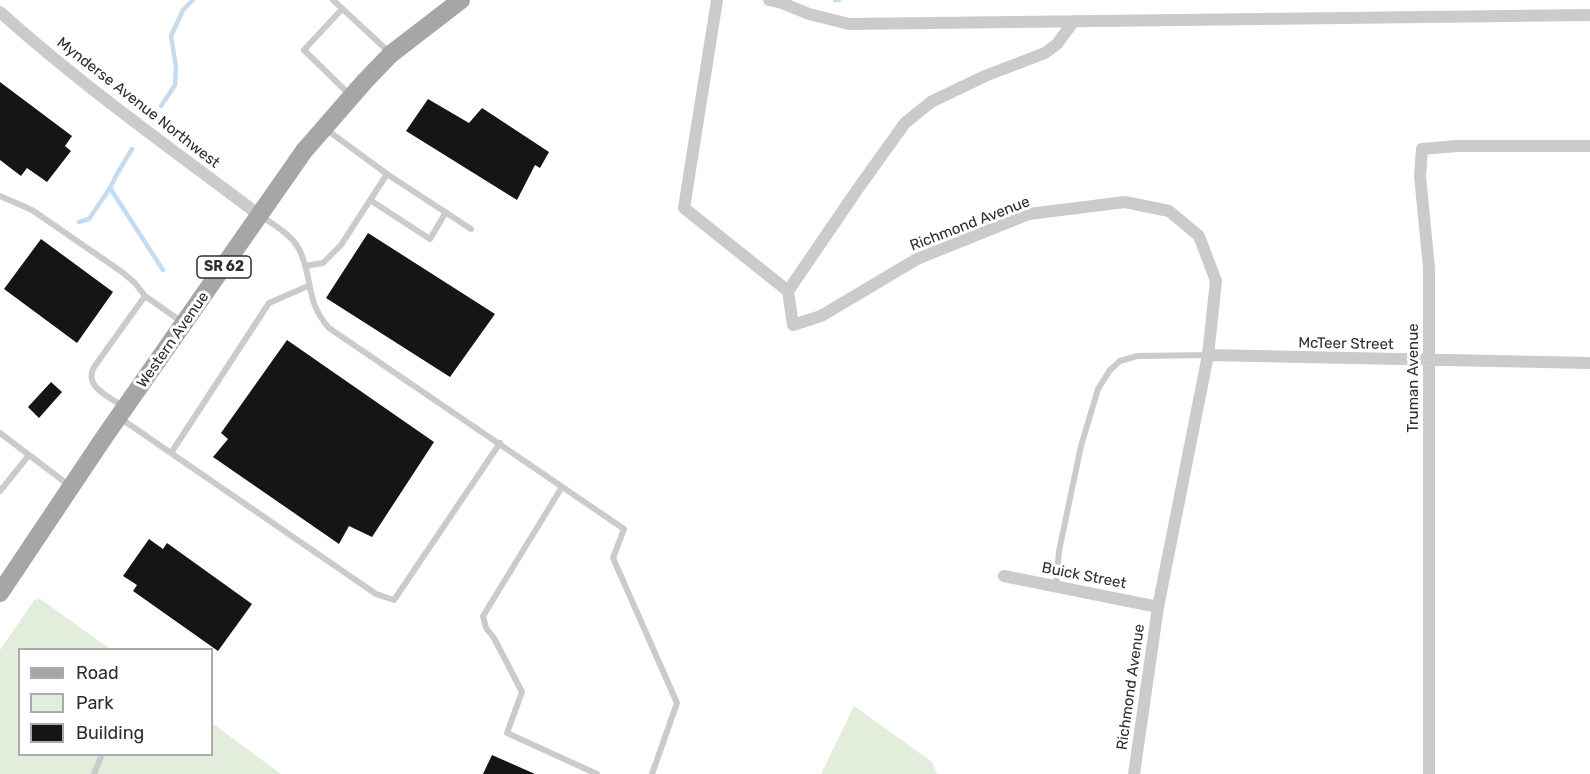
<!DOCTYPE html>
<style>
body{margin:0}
#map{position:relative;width:1590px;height:774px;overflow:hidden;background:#fff;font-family:Rubik,sans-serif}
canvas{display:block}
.legend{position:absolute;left:18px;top:648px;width:195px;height:108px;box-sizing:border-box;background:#fff;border:2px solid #ababab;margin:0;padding:8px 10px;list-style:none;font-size:18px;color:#2e2e2e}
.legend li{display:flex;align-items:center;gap:12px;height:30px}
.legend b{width:30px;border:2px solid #ababab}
</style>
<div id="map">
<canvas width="1590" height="774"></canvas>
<ul class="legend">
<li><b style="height:8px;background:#a6a6a6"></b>Road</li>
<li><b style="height:16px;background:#e3eddb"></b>Park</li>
<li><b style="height:16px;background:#151515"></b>Building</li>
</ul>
</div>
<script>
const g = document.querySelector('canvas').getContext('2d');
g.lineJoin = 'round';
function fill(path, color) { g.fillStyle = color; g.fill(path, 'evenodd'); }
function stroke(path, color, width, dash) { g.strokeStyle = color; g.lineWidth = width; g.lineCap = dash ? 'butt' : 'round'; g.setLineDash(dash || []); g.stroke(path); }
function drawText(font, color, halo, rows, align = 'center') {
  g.font = font + ' Rubik,sans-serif'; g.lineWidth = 6; g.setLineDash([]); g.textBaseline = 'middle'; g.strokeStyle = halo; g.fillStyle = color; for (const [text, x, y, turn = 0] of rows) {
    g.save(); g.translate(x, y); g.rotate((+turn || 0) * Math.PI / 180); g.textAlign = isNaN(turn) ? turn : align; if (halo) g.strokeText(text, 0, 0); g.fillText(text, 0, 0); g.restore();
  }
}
fill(new Path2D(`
 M39 598 110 649 20 650V754H212V723L281 774H0V650L35 599 37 601Z
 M854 706 932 762 937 774H821Z`), '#e3eddb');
stroke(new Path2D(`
 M835 0H839
 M161 106 175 85 176 67 171 36 183 10 193 0
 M110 188 163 270
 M79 222 89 219 110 188 117 174 132 149`), '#c6dcee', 4.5);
fill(new Path2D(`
 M0 82 72 136 65 146 71 151 47 182 27 168 21 176 0 160Z
 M428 99 469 123 482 108 549 152 540 168 535 165 517 200 406 131Z
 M368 233 495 314 450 377 326 298Z
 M41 239 113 292 77 343 4 289Z
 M287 340 434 442 372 537 349 526 339 544 213 457 228 439 221 433Z
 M51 382 62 392 39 418 28 407Z
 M149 539 163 549 167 543 252 604 218 651 133 591 137 585 123 576Z
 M492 755 535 774H483Z`), '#151515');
stroke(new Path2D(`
 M333 0 389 52
 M342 9 304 50 351 96
 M327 130 387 174
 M0 196 32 210 122 272 135 283 145 296
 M370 200 430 239 446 212
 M260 215C273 225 291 234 299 249 314 278 304 300 329 328L624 529 613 558 677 703 652 774
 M305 266 323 263 341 245 387 174 471 229
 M124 407C110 397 83 387 94 367L145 296 182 322
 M120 418 376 594 394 600 500 443
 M0 433 70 486
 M171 453 269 303 308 286
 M562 487 483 616 486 628 494 638 522 692 507 733 597 774
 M0 491 29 455
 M1056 586 1059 551 1081 446 1098 389 1110 370 1120 361 1137 356 1208 355
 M94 774 102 754`), '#cbcbcb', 6);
stroke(new Path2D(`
 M717 0 684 208 788 291
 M769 0 782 3 809 14 849 24 1590 15
 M0 12C81 85 172 149 259 215
 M1074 21 1057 44 1045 53 985 76 931 102 905 123 857 190 788 291 793 325 821 316 917 259 1029 214 1125 202 1169 211 1199 236 1216 281 1208 355 1158 607 1134 774
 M1208 355 1590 363
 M1004 576 1158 607
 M1429 774V268L1420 176 1422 149 1457 146H1590`), '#cbcbcb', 12);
stroke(new Path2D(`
 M0 593 103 439 304 151 365 81 391 54 461 0`), '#a6a6a6', 18);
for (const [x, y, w] of [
 [224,267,54]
]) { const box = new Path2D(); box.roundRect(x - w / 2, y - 11, w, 22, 4.5); g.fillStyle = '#fff'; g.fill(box); stroke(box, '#2e2e2e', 1.5); }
drawText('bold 14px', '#2e2e2e', null, [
 ["SR 62",224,267]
]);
drawText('15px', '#2e2e2e', '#fff', [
 ["Mynderse Avenue Northwest",138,103,38],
 ["Richmond Avenue",970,224,-21],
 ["Western Avenue",173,340,-55],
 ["McTeer Street",1346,344,1],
 ["Truman Avenue",1414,378,-90],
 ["Buick Street",1084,576,11],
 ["Richmond Avenue",1131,687,-82]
]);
</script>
